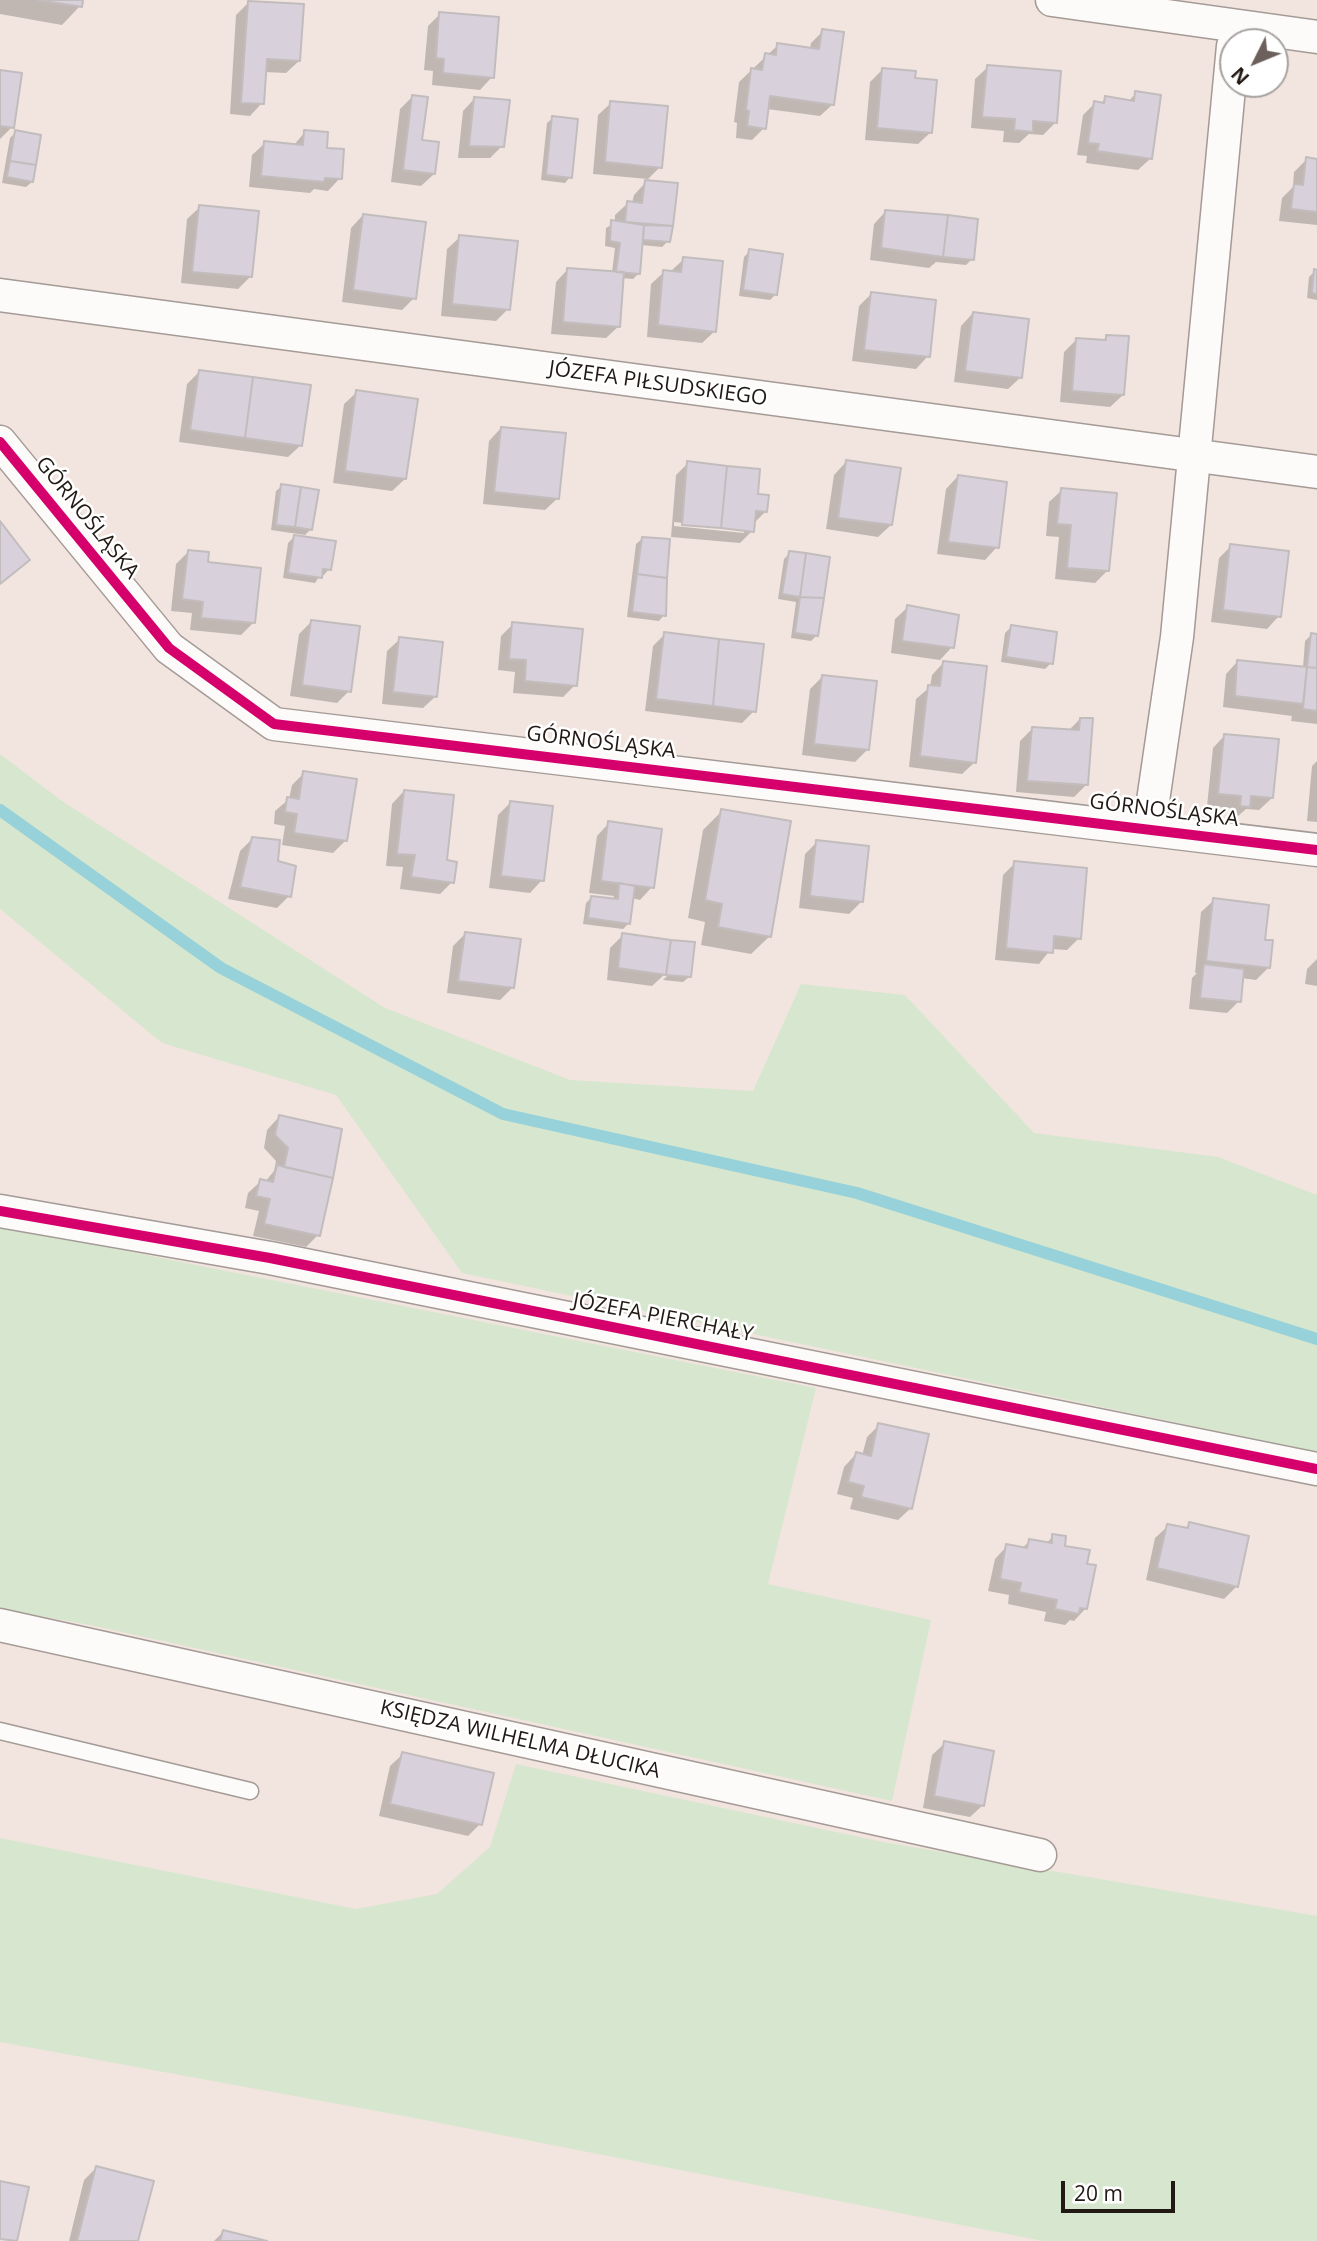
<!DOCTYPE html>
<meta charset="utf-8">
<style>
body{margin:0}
#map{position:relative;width:1317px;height:2241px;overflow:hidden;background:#f2e5df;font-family:"Open Sans",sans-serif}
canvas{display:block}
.north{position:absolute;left:1219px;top:28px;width:70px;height:70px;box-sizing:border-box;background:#fff;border:2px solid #a7a3a1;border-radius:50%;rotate:227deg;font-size:19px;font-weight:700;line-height:28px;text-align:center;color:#221915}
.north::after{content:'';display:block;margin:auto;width:24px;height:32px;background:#6b605c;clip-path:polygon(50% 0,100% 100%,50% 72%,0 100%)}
.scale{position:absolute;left:1061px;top:2181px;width:114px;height:32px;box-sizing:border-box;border:4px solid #221915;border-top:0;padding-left:9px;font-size:21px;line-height:24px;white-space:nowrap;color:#221915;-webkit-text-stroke:5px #fff;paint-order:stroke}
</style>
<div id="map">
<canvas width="1317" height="2241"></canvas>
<div class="north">N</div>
<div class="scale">20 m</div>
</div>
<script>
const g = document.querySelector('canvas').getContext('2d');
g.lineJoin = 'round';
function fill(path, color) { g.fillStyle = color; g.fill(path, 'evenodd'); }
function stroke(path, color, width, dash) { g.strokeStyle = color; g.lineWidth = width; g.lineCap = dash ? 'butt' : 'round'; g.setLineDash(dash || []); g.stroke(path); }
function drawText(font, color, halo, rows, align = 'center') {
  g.font = font + ' "Open Sans",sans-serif'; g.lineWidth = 5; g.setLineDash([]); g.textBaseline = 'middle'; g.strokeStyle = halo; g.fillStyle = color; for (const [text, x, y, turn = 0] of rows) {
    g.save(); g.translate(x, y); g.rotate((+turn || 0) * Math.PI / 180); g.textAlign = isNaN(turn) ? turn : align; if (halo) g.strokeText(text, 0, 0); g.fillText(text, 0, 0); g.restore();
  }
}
fill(new Path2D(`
 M0 754 62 801 385 1008 570 1080 753 1091 801 984 905 995 1034 1133 1218 1157 1317 1195V1452L462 1273 336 1095 162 1043 0 909Z
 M0 1226 816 1388 768 1584 931 1620 892 1801 90 1625 0 1609Z
 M516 1764 883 1842 1317 1916V2241H1043L404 2116 0 2042V1838L356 1909 437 1894 490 1847Z`), '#d7e6ce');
fill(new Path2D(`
 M0 0H81L80 6 62 25 0 14Z
 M248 3 299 61 286 73 264 72 262 103 250 116 230 114 236 15Z
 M440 14 492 77 480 90 432 85 433 71 424 70 428 26Z
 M823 31 833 104 820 116 767 109 764 128 752 140 736 138 737 123 734 122 739 82 778 45 810 49 811 43Z
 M988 67 1055 123 1043 135 1029 134 1019 143 1003 142 1004 131 971 128 975 79Z
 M882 70 913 80 931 132 918 144 865 140 870 82Z
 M0 71 12 127 0 139Z
 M1136 93 1151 158 1138 170 1086 163 1087 156 1077 155 1083 115 1095 103 1100 104 1106 98 1128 102Z
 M412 97 420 142 434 174 421 186 391 182 400 109Z
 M475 98 502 146 490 158H458L463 111Z
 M611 103 660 167 648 179 593 174 598 115Z
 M553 118 570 177 565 183 541 180 547 123Z
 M16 132 32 182 26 187 2 183 10 138Z
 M305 132 326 150 340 178 328 191 314 189 310 193 249 187 252 155 265 143 293 146Z
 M1307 159 1317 160V225L1279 221 1282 198 1293 187 1294 172Z
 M646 182 671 226 668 241 662 247 641 245 638 274 633 279 622 278 619 326 606 338 551 334 556 282 568 269 612 273 615 248 605 246 606 228 615 223V215L628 203H632L634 195Z
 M200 207 251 276 238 289 181 283 187 219Z
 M886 211 972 259 966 265 936 262 929 268 870 260 874 224Z
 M363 215 414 298 402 310 342 302 351 228Z
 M460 237 508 309 496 321 441 316 447 249Z
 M750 251 776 294 770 300 739 296 744 257Z
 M684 259 715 331 702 343 647 337 651 284 664 272 671 271Z
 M1315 271H1317V300L1307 298 1309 277Z
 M871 294 928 356 916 369 852 361 859 306Z
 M973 313 1021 377 1008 389 954 382 961 326Z
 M1107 336 1123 395 1110 407 1060 402 1064 352 1076 340 1102 341Z
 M199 372 301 445 288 457 179 442 187 384Z
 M357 392 405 479 392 491 333 483 344 404Z
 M501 428 558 498 545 510 483 504 489 441Z
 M846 462 891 525 878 537 826 529 834 475Z
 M688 463 756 496 766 511 753 524 752 531 740 543 671 537 676 475ZM674 522 744 529V533L674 526Z
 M958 476 997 547 985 560 937 554 946 489Z
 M282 486 311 529 305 535 271 530 276 491Z
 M1062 490 1107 571 1095 583 1055 579 1059 537 1046 536 1049 502Z
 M294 537 329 569 324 575 321 574 315 583 283 578 288 543Z
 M642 539 664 615 659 621 627 617 636 544Z
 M1231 546 1279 616 1267 629 1211 622 1219 558Z
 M188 552 206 564 253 623 241 635 190 630 192 613 171 611 176 564Z
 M790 553 817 635 811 641 791 638 796 602 778 599 784 559Z
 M908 607 952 647 940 660 891 653 895 619Z
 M311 622 349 691 337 703 290 696 299 634Z
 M513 624 575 685 563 697 513 693 515 672 498 670 501 636Z
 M1011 627 1051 663 1045 669 1001 662 1005 633Z
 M665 634 754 711 742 723 645 711 653 646Z
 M1311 635H1317V724L1291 721 1292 716 1223 707 1226 674 1238 661 1303 668 1305 641Z
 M400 639 436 696 423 708 382 704 387 651Z
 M944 662 975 762 962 774 909 767 916 699 930 687 932 675Z
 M823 676 868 749 855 762 802 755 810 689Z
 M1080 719 1086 785 1074 797 1016 792 1020 741 1032 729 1068 731Z
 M1225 735 1272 798 1259 810 1246 809 1236 818H1228L1230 808 1207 806 1213 748Z
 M1317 761V822L1307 821 1312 766Z
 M304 773 346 840 333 853 282 845 285 826 274 824 275 811 289 799 292 785Z
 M404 791 445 862 452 882 440 894 400 889 403 867 386 866 392 804Z
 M511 802 542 880 530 893 489 888 498 815Z
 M722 811 770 936 751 954 701 945 705 922 688 918 703 830Z
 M609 823 652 887 640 900 632 898 629 923 623 929 583 924 586 903 592 897 613 900 614 896 589 893 597 836Z
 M253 838 277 863 289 896 277 908 228 899 240 851Z
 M817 842 861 902 849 914 799 908 805 854Z
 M1015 863 1079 938 1067 950 1051 949 1039 964 995 960 1003 875Z
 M1214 900 1263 941 1268 968 1256 980 1241 978 1239 1001 1227 1013 1189 1009 1192 978 1197 973H1195L1201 912Z
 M465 934 513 987 500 1000 447 993 453 946Z
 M623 935 689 977 683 982 663 980 670 973H666L652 986 607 980 610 948Z
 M1317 959V986L1305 984 1307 969Z
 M279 1117 318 1235 306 1247 253 1236 259 1211 245 1208 248 1193 261 1181 265 1182 274 1171 276 1161 264 1148 267 1130Z
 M879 1425 911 1508 898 1520 850 1509 853 1498 837 1494 844 1467 856 1454 862 1456 867 1437Z
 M1190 1524 1236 1587 1224 1599 1146 1580 1155 1538 1168 1526 1184 1529Z
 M1053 1536 1084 1565 1086 1608 1074 1621 1070 1620 1065 1625 1044 1621 1046 1612 1008 1604 1009 1595 988 1591 995 1559 1007 1546 1021 1549 1030 1541 1046 1544Z
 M945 1743 983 1805 970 1817 923 1808 932 1755Z
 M403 1754 480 1824 468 1836 379 1816 390 1766Z
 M96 2168 136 2241H69L84 2180Z
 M223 2232 260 2241H214Z`), '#0003');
stroke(new Path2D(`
 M0 810 221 968 503 1114 857 1193 1317 1339`), '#97d1d9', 12);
const building = new Path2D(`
 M38 0H83L82 7Z
 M248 1 304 4 300 61 267 59 264 104 241 103Z
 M439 12 499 17 494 78 443 73 444 59 436 58Z
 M822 29 844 32 834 105 770 96 766 129 747 126 749 111 746 110 751 68 762 70 765 53 776 55 777 43 819 49Z
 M987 65 1061 71 1057 123 1033 121V132L1014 130 1015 119 982 117Z
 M882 68 916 71 915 78 937 80 932 133 877 128Z
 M0 70 22 73 14 128 0 126Z
 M1135 91 1161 95 1152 159 1097 151 1099 144 1088 143 1094 101 1104 103 1105 96 1134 101Z
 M412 95 428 97 422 140 439 142 435 174 403 170Z
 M474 97 510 100 504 147 469 146Z
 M610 101 668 106 662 168 605 162Z
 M552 116 578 119 572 178 546 175Z
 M15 130 41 135 36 165 10 161Z
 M304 130 328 132 327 148 344 149 342 179 325 178 324 182 261 176 264 141 303 145Z
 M1306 157 1317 159V212L1291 209 1294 184 1303 185Z
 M10 161 36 165 33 182 7 177Z
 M645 180 678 183 673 226 625 222 627 201 642 203Z
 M199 205 259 211 252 277 192 272Z
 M885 210 948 215 943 257 881 248Z
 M363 214 426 222 416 299 353 290Z
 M948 215 978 219 974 260 943 257Z
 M611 220 644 225 640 274 616 272 620 243 610 241Z
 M644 225 673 226 670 242 643 240Z
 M459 235 518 241 510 310 452 304Z
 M749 249 783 254 777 295 743 290Z
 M683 257 723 261 716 332 658 325 663 270 681 272Z
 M567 268 624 272 620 327 563 322Z
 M1314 269 1317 270V294L1312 293Z
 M871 292 936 300 930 357 864 350Z
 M973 312 1029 319 1022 378 965 371Z
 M1106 335 1129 336 1124 395 1072 391 1076 338 1106 340Z
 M199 370 253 377 245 438 190 430Z
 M253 377 311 385 302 446 245 438Z
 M356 390 418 399 406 479 345 471Z
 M501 427 566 433 559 499 494 492Z
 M846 460 901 468 892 525 838 518Z
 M687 461 727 466 721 528 682 525Z
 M727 466 760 469 758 494 769 495 767 512 756 511 754 532 721 528Z
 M958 475 1007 482 999 548 948 542Z
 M281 484 301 487 295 527 276 525Z
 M301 487 319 490 312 530 295 527Z
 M1061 488 1117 493 1109 571 1067 568 1071 525 1057 524Z
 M0 521 30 560 0 584Z
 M294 535 336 541 331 570 323 569 322 578 288 573Z
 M642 537 670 539 667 578 637 574Z
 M1230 544 1289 551 1281 617 1223 610Z
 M188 550 209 552 208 562 261 568 255 623 201 618 203 602 182 599Z
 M789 551 806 553 800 597 782 594Z
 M806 553 830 557 824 598 800 597Z
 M637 574 667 578 666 616 632 612Z
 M800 597 824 598 818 636 795 633Z
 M907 605 959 615 954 648 902 641Z
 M311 620 360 626 351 692 302 685Z
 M512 622 583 629 577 686 525 681 526 660 509 659Z
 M1011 625 1057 632 1053 664 1006 657Z
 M664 632 719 639 713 706 656 699Z
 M1311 633 1317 634V668L1307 667Z
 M399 637 443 642 437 697 393 692Z
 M719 639 764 644 756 712 713 706Z
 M1237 660 1307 667 1303 704 1235 696Z
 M943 661 987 666 976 763 920 756 928 685 940 686Z
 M1307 667 1317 668V711L1303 709Z
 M822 675 877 681 869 750 814 744Z
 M1080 718H1093L1088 785 1027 781 1032 727 1079 730Z
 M1224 734 1279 739 1273 798 1251 796 1250 807 1240 806 1241 796 1218 794Z
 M303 771 357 779 347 841 294 833 297 814 285 812 287 797 299 799Z
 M404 790 454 795 447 860 457 862 454 883 411 877 415 855 397 854Z
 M510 801 553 806 544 881 501 876Z
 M721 809 791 821 771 937 718 927 722 904 705 900Z
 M608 821 662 829 654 888 601 881Z
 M252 837 280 840 278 861 296 866 291 897 240 887Z
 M816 840 869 846 863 902 810 896Z
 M1014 861 1087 868 1081 939 1054 936 1053 953 1006 948Z
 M619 883 635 886 630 924 588 918 591 896 618 899Z
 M1213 898 1269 905 1265 940H1273L1270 968 1206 961Z
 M465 932 521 939 514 988 458 981Z
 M622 933 671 940 666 975 618 968Z
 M671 940 695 942 691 977 666 975Z
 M1204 964 1244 969 1241 1002 1200 998Z
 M279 1115 342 1129 333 1178 284 1167 288 1148 275 1135Z
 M277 1165 333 1178 320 1236 264 1224 270 1199 256 1196 260 1179 273 1182Z
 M878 1423 929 1434 912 1509 861 1497 864 1486 848 1482 856 1452 871 1456Z
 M1189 1522 1249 1536 1238 1587 1157 1568 1167 1524 1188 1528Z
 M1052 1534 1066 1536 1065 1546 1090 1550 1087 1564 1096 1565 1087 1609 1080 1608 1079 1614 1055 1609 1057 1600 1019 1592 1021 1583 1000 1579 1006 1544 1027 1548 1029 1539 1052 1543Z
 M944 1741 994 1751 984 1806 934 1796Z
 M402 1752 494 1773 482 1825 390 1804Z
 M96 2166 154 2181 138 2241H77Z
 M0 2181 29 2187 17 2241 0 2239Z
 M223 2230 267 2241H220Z`);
fill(building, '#d8d1db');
stroke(building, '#c2bcbd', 2);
const lane = new Path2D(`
 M0 1731 250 1791`);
const street = new Path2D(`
 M1052 0 1317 37
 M0 295 1317 472
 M0 442 169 648 274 724 1317 850
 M1149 828 1177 637 1233 46
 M0 1211 270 1258 1317 1469
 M0 1625 1040 1855`);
stroke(lane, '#a49a96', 19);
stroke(street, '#a49a96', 35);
stroke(lane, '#fdfbfa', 16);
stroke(street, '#fdfbfa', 32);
stroke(new Path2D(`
 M0 442 169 648 274 724 1317 850
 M0 1211 270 1258 1317 1469`), '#d6006c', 10);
drawText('21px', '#221915', '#fff', [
 ["JÓZEFA PIŁSUDSKIEGO",658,384,8],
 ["GÓRNOŚLĄSKA",87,518,51],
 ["GÓRNOŚLĄSKA",601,743,7],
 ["GÓRNOŚLĄSKA",1164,811,7],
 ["JÓZEFA PIERCHAŁY",663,1318,11],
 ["KSIĘDZA WILHELMA DŁUCIKA",520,1740,13]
]);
</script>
